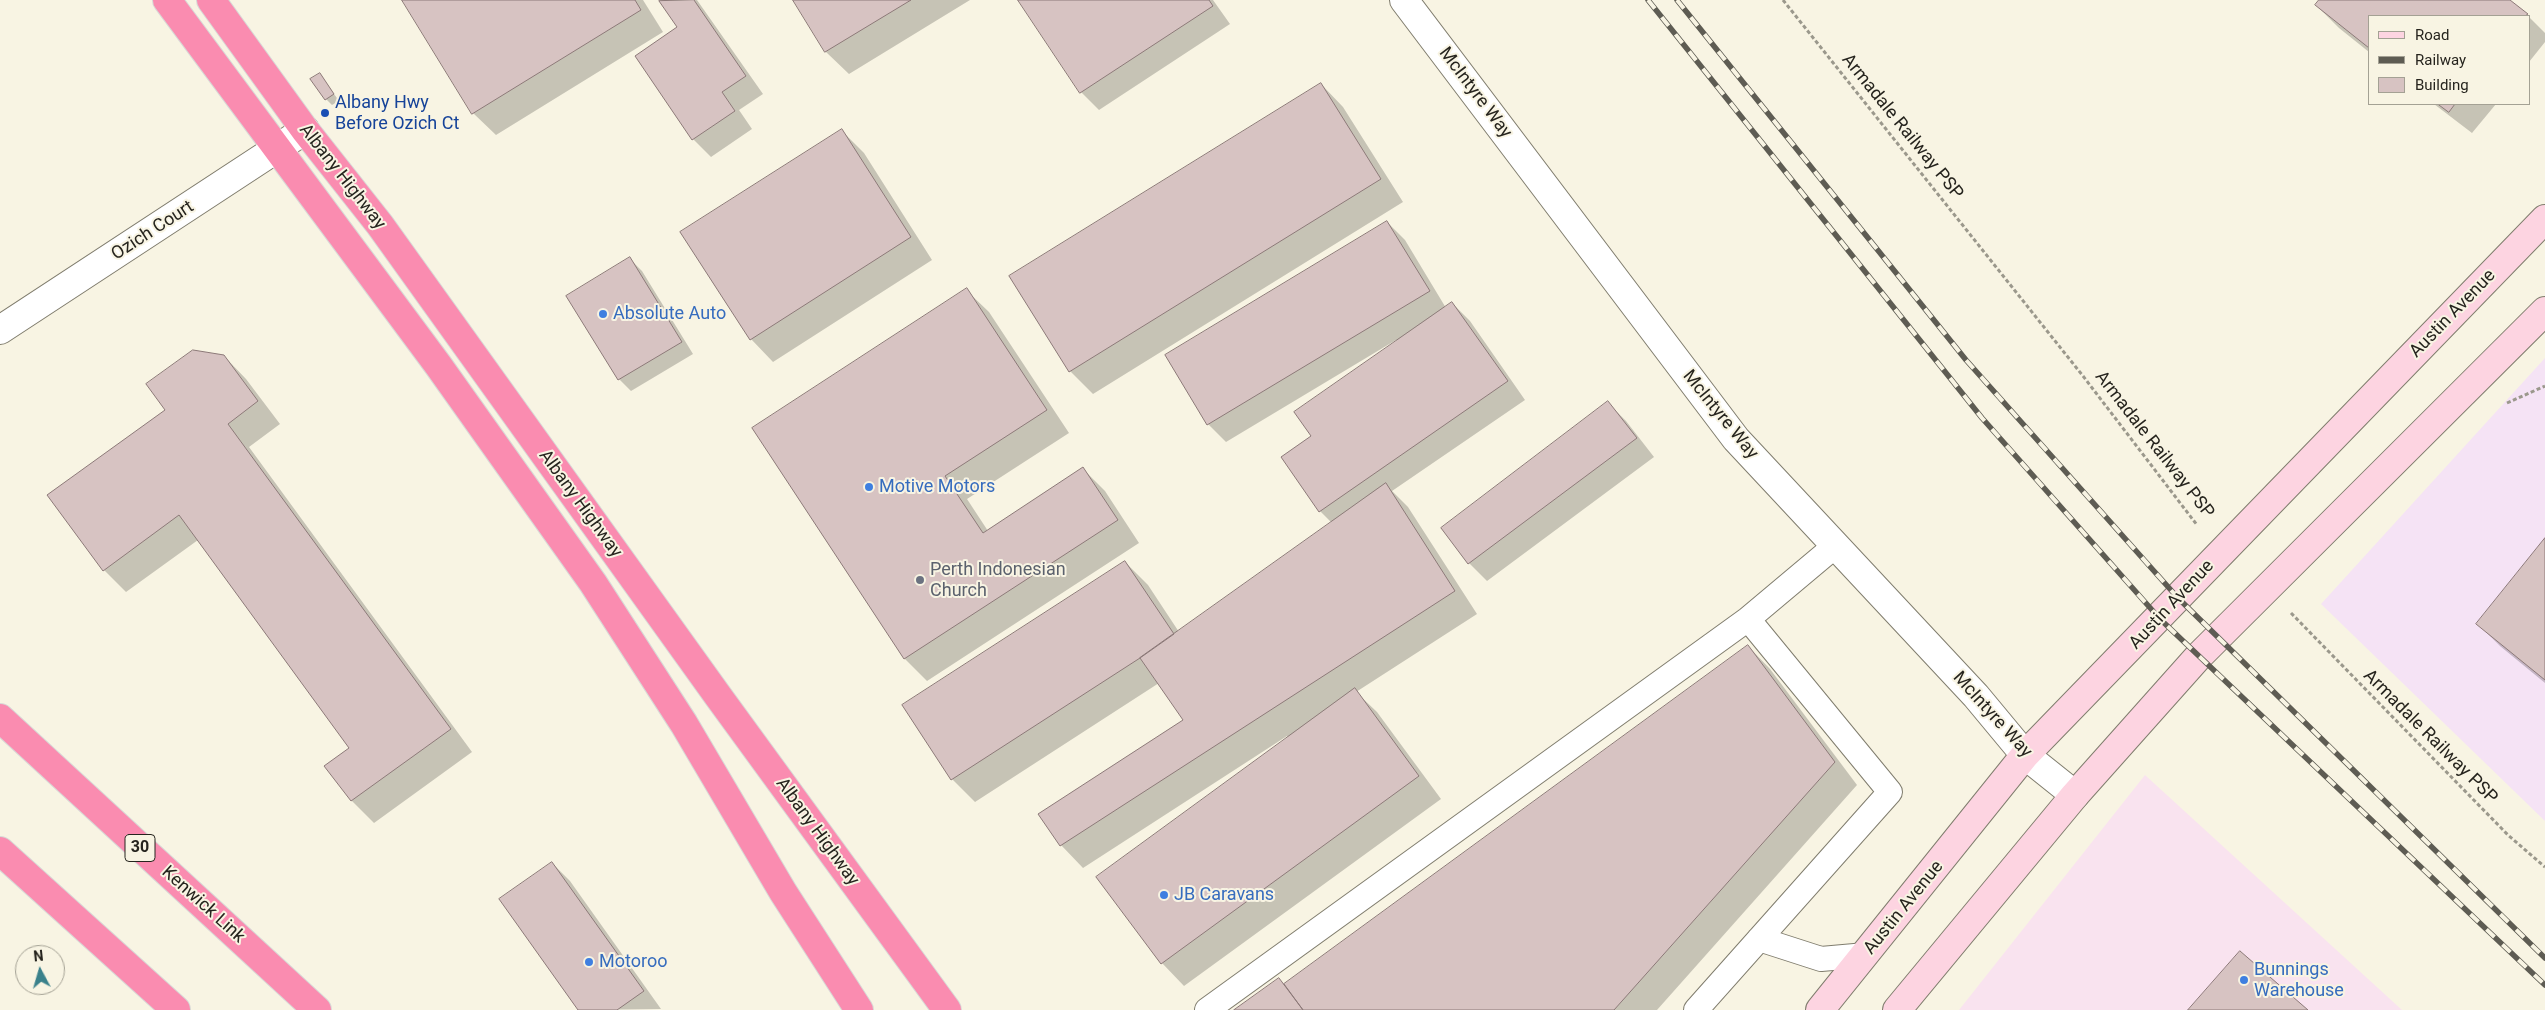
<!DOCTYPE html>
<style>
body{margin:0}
#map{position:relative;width:2545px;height:1010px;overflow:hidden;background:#f8f4e3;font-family:Roboto,sans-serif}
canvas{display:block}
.legend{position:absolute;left:2368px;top:15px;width:162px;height:90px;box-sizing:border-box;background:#f8f4e3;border:1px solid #a4a194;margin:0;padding:6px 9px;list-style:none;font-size:15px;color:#26241e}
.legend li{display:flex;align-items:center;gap:10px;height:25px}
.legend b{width:25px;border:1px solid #a4a194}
.north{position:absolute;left:15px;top:945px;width:50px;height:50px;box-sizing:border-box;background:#f8f4e3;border:1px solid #a4a194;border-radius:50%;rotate:354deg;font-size:14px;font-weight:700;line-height:20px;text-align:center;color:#26241e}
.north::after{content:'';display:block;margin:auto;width:18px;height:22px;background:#3a818b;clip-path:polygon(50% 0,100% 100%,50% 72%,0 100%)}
</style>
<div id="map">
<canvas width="2545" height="1010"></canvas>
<ul class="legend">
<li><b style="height:6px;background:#fdd4e1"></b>Road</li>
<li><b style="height:6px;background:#5e5c53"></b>Railway</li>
<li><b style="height:14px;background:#d7c3c2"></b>Building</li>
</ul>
<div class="north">N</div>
</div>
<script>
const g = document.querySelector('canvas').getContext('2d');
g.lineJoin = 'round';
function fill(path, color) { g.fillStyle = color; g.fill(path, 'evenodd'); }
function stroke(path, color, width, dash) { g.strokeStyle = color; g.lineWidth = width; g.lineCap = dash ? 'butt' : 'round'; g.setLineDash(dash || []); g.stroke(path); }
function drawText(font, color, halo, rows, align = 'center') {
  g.font = font + ' Roboto,sans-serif'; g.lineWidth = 4; g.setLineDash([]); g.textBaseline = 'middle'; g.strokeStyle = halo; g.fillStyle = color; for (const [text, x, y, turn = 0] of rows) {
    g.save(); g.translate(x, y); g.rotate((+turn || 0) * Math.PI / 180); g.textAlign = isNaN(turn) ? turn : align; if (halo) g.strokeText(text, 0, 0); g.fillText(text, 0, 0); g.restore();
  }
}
fill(new Path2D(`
 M2145 775 2402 1010H1959Z`), '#f9e3ef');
fill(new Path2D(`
 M2545 358V821L2321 604Z`), '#f5e3f5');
fill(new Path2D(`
 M403 0H643L663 32 496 135 473 113Z
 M662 0H697L763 94 739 110 752 129 711 157 693 139 679 28 661 1Z
 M795 0H970L849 74 826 52Z
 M1020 0H1213L1230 24 1099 110 1081 92Z
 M2320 0H2508L2528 16H2369V52L2339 28 2316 5Z
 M2529 17 2545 33V42L2529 62Z
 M320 74 339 101 332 105 326 99Z
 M1321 84 1343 107 1403 202 1093 394 1070 371 1011 277Z
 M2434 104H2496L2472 133Z
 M842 131 864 153 932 260 773 362 751 339Z
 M1387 222 1405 240 1446 308 1452 303 1470 321 1525 400 1392 491 1408 507 1477 614 1356 692 1377 712 1441 799 1184 986 1162 963 1288 738 1287 736 1083 868 1061 845 1185 720 1159 683 975 802 952 779 903 705 1125 562 1148 585 1179 632 1332 523 1320 511 1313 436 1397 342 1396 340 1226 442 1208 424 1167 355Z
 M630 259 642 271 693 354 631 391 619 379Z
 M966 290 989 312 1069 433 967 499 988 531 1083 469 1105 491 1139 543 927 681 905 659 754 428Z
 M224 356 246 379 280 424 249 447 472 752 374 823 352 801 326 766 350 748 198 540 126 592 104 570 167 410Z
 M1608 403 1626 421 1654 457 1487 581 1469 563Z
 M2545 540V683L2500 646 2478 624Z
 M1748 646 1770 669 1857 785 1657 1010H1236L1279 980 1285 985Z
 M552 863 570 881 661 1009 580 1010Z`), '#0003');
const building = new Path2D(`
 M402 0H635L641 10 472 114Z
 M694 0 746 76 722 92 735 111 692 140 635 56 677 27 659 1Z
 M793 0H911L825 52Z
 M1018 0H1209L1213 6 1080 93Z
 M2319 0H2510L2528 14 2525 16H2369V48L2315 5Z
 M320 73 334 94 325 100 310 79Z
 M1321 83 1381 179 1069 372 1009 276Z
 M2438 104H2455L2449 112Z
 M842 129 911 237 750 340 680 232Z
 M1387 221 1430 291 1207 425 1165 355Z
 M630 257 682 342 618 380 566 296Z
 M967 288 1047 410 945 476 983 533 1083 467 1118 520 904 659 752 428Z
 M1452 302 1508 381 1319 512 1281 457 1311 436 1294 412Z
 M193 350 224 355 258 401 228 424 451 729 351 801 324 766 349 748 179 515 103 571 47 495 165 410 146 384Z
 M1608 401 1637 438 1468 564 1441 528Z
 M1386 483 1455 591 1060 846 1038 814 1183 720 1140 658Z
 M2545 538V680L2476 624Z
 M1125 561 1174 634 1140 658 951 780 902 705Z
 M1748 645 1835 762 1614 1010H1303L1284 984Z
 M1355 688 1419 776 1161 964 1096 877Z
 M552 862 644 991 617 1010H578L499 899Z
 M2240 951 2308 1010H2188Z
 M1279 978 1303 1010H1234Z`);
fill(building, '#d7c3c2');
stroke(building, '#8c7978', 1);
const service = new Path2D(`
 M1759 939 1821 959 1866 955
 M1207 1010 1748 619 1835 546
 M1696 1010 1890 792 1748 619`);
const minor = new Path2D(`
 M1404 0 1736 439 1976 696 2025 755 2075 795
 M0 330 305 130`);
const secondary = new Path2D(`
 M1820 1010 2025 755 2545 219
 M1897 1010 2075 795 2198 657 2545 311`);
const trunk = new Path2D(`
 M167 0 438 365 593 583 684 724 783 892 859 1010
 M211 0 305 130 380 225 718 696 947 1010
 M0 718 317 1010
 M0 851 176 1010`);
stroke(service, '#807d6e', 26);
stroke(minor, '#807d6e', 30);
stroke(secondary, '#807d6e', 30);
stroke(trunk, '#d8d8d6', 30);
stroke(new Path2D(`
 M1783 0 2083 376 2197 525
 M2507 403 2545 386
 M2291 613 2508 835 2545 867`), '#9b988c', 3, [4, 2.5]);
stroke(service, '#fff', 24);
stroke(minor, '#fff', 28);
stroke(secondary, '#fdd4e1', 28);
stroke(trunk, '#fa8cb0', 28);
const rail = new Path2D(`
 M1648 0 1982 418 2160 619 2545 985
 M1677 0 1966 360 2178 598 2545 958`);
stroke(rail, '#5e5c53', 5.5);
stroke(rail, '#f8f4e3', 4, [11]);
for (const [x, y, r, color] of [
 [325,113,5,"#1a4fb4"],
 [603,314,5,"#3f7fe0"],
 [869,487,5,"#3f7fe0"],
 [920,580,5,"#6b7280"],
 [1164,895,5,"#3f7fe0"],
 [589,962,5,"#3f7fe0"],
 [2244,980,5,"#3f7fe0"]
]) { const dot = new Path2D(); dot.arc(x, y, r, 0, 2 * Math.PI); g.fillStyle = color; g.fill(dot); stroke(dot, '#f8f4e3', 2); }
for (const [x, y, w] of [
 [140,848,30]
]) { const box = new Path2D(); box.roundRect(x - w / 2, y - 13.5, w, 27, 4); g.fillStyle = '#f8f4e3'; g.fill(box); stroke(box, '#26241e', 1); }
drawText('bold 16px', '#26241e', null, [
 ["30",140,848]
]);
drawText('18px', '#26241e', '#f8f4e3', [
 ["McIntyre Way",1475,93,53],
 ["Armadale Railway PSP",1902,127,51],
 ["Albany Highway",342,177,52],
 ["Ozich Court",153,231,-33],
 ["Austin Avenue",2453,314,-46],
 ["McIntyre Way",1720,415,51],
 ["Armadale Railway PSP",2154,445,52],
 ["Albany Highway",580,504,54],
 ["Austin Avenue",2172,605,-47],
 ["McIntyre Way",1992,715,48],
 ["Armadale Railway PSP",2430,737,45],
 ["Albany Highway",817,832,54],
 ["Kenwick Link",203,905,42],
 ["Austin Avenue",1904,908,-51]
]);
drawText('18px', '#164399', '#f8f4e3', [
 ["Albany Hwy",335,103],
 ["Before Ozich Ct",335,124]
], 'left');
drawText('18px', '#366cbe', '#f8f4e3', [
 ["Absolute Auto",613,314],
 ["Motive Motors",879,487],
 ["JB Caravans",1174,895],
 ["Motoroo",599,962],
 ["Bunnings",2254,970],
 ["Warehouse",2254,991]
], 'left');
drawText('18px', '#5b616d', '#f8f4e3', [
 ["Perth Indonesian",930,570],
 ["Church",930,591]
], 'left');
</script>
